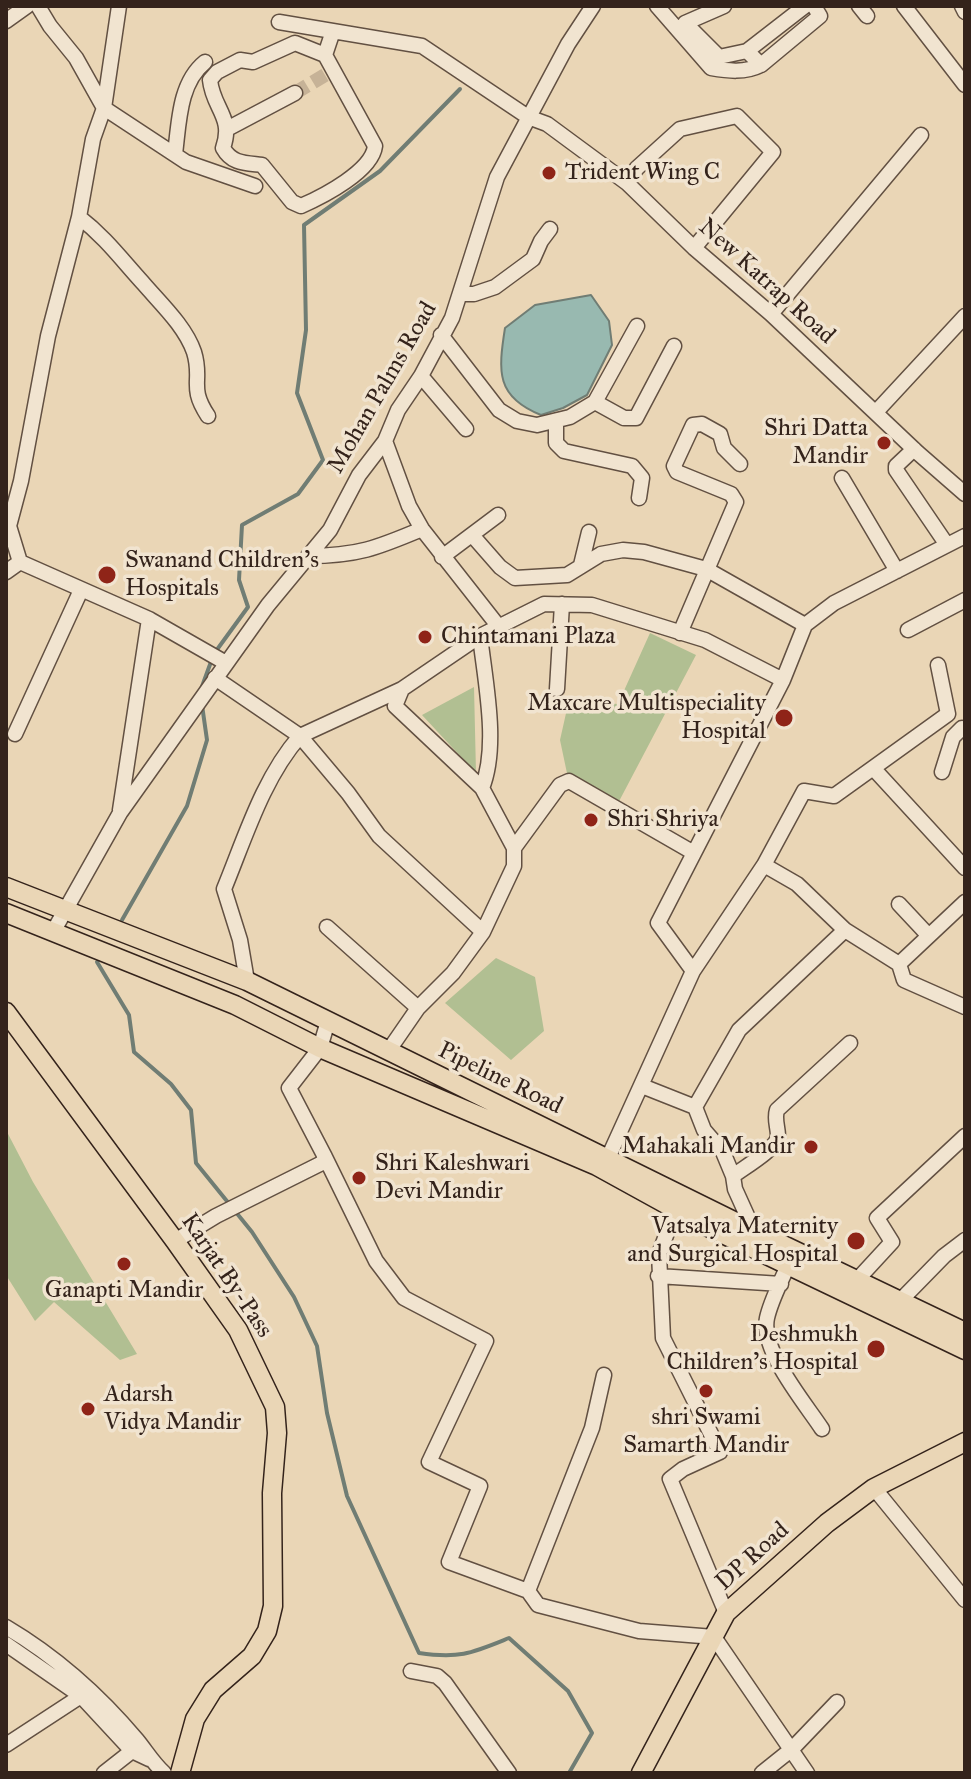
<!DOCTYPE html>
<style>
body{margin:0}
#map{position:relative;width:971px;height:1779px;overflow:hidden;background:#ead6b6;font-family:"IM FELL Great Primer",serif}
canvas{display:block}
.frame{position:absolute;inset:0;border:8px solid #34231b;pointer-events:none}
</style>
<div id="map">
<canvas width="971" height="1779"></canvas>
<div class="frame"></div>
</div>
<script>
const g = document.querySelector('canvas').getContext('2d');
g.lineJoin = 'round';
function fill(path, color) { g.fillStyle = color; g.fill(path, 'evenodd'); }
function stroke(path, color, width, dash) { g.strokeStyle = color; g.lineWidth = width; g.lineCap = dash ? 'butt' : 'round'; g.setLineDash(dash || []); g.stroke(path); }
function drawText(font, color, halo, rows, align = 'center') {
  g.font = font + ' "IM FELL Great Primer",serif'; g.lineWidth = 7; g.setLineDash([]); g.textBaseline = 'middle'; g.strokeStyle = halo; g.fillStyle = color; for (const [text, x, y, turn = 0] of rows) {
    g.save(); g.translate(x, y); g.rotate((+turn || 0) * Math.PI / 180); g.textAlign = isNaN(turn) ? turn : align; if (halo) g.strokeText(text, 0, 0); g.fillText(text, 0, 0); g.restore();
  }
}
fill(new Path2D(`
 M650 633 696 655 616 807 568 778 560 740 569 700 618 704Z
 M474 687 476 773 422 715Z
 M496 958 535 977 544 1031 511 1060 445 1003Z
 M6 1130 33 1182 137 1354 120 1360 54 1302 35 1321 6 1275Z`), '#b1bf92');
const water = new Path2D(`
 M591 295 609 321 612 345 587 395 563 408 541 415C496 397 498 372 505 328L535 305Z`);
fill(water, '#98b9b0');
stroke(water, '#707d74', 2);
stroke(new Path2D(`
 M216 651 248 607 239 580 242 525 298 494 323 460 297 393 306 330 304 225 380 171 460 89
 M200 692 212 659
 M122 920 187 806 207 740 202 705
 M97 962 129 1015 134 1052 171 1084 191 1110 196 1163 252 1232 294 1297 317 1346 327 1413 347 1496 419 1653C460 1659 472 1653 509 1638L568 1691 592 1733 569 1773`), '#707d74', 4);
stroke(new Path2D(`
 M295 93 325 75`), '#c6b297', 14, [14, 7]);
const minor = new Path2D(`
 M119 6 104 108 186 162 255 186
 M657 6 711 68C728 71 745 73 761 65L747 51 719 57 685 23 724 6
 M859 6 867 16
 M904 6 965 85
 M962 6 965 12
 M6 21 27 6
 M279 22 422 46 528 117 547 124 627 183 694 248 771 314 918 453 965 494
 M747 51 805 6
 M325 55 295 43 253 62 240 60 217 72 210 80C213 109 234 117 223 148 232 164 245 163 262 165L292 202 301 206C324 196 372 171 375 146L325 55 333 31
 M761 65 820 16 814 6
 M227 129 295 93
 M175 154C179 123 179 83 205 62
 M627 183 637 168 680 129 737 116 773 152 694 248
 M79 217C105 237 122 260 143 283 161 304 185 326 194 352 203 381 188 386 208 416
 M460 294H474L495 287 533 259 541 241 550 229
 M771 314 921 135
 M441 335 499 410 517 421 537 425 570 417 595 402 637 326
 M421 376 466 429
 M595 402 624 418H636L674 346
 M876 412 965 316
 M556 421V443L564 451 632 466 642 478 639 498
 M385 441 409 506 422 529 499 627
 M914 449 896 466V470L947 545
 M842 478 897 571
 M472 535 500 567 515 578 567 575 601 554 623 550 644 552 706 569 805 625
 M308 556C357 556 377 548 422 529
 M442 557 498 515
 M20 562 9 526 21 481 48 336 79 217 93 139 104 108 76 58 50 26 38 6
 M581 565 589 532
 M6 572 20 562 149 619 120 810
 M149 619 226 663
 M908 630 965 600
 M680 633 736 502 731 494 677 472 674 466 693 425 702 424 720 434 724 448 740 464
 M938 665 948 714
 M215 678 300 736 348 793 379 836 483 932
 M402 689 395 706 482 788
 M557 689 562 604
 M15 734 81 590
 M873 768 948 714
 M942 772 953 737 962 728
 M514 848 560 785 569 781 694 853
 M899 904 928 935
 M327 927 418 1008
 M845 930 899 964 904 980 965 1007
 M53 932 120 813 268 605 330 530 359 475 385 441 398 410 421 376 452 318 497 177 568 44 593 6
 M899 964 965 902
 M693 971 764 865 804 791 834 796 873 768 965 868
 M247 981 240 940 224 889C245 838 263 778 300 736L402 689 480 636 544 604 592 605 705 640 783 680
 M389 1050 418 1008 453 973 483 932 514 866V848L482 788C499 746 485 681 480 636
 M642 1086 695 1107 739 1030 845 930 797 884 764 865
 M695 1107 704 1130 723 1152 733 1176 735 1189 754 1231
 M325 1157 376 1261 404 1298 486 1341 429 1462 480 1486 449 1562 528 1591 538 1605 639 1631 714 1637 807 1773
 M608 1158 693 971 658 923 783 680 805 625 834 603 965 536
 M733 1176C743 1168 777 1149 778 1136 778 1127 774 1119 777 1110L850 1043
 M676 1209 659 1254 663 1338 720 1452 683 1469 670 1479 726 1613
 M175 1241 216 1216 322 1163 325 1157 289 1088 320 1048 328 1021
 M788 1265C781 1282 771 1300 767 1318 760 1350 805 1403 822 1429
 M658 1276 781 1284
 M857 1280 892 1242 877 1218 965 1136
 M900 1301 944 1256 965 1240
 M874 1488 965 1600
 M528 1591 592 1428 604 1375
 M6 1627C55 1656 100 1696 137 1740 146 1751 153 1763 164 1773
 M6 1644 81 1696 132 1751 149 1759
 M411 1671 437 1676 445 1683 509 1773
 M6 1745 81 1696
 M104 1773 132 1751
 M762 1773 792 1749 837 1702`);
const major = new Path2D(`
 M6 887 247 981 754 1231 965 1332
 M6 913 235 1005 320 1048 597 1166 706 1226 965 1350
 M6 1012 175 1241 238 1330 275 1407 277 1433 272 1493 273 1606 267 1631 252 1656 213 1690 195 1719 180 1773
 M641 1773 726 1613 827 1523 874 1488 965 1442`);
stroke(minor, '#625042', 17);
stroke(major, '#34231b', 21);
stroke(minor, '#f1e4d0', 14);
stroke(major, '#ead6b6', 18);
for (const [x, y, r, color] of [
 [549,173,8,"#8f2418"],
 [884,443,8,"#8f2418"],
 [107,575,10,"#8f2418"],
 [425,637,8,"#8f2418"],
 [784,718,10,"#8f2418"],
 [591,820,8,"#8f2418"],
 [811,1147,8,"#8f2418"],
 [359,1178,8,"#8f2418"],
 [856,1241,10,"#8f2418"],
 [124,1264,8,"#8f2418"],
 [876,1349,10,"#8f2418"],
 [706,1391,8,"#8f2418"],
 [88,1409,8,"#8f2418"]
]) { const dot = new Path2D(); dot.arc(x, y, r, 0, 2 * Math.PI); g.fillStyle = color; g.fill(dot); stroke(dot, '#f1e4d0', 3); }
drawText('24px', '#34231b', '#f1e4d0', [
 ["Trident Wing C",565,173],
 ["Shri Datta",868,429,"right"],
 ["Mandir",868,457,"right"],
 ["Swanand Children's",125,561],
 ["Hospitals",125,589],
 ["Chintamani Plaza",441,637],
 ["Maxcare Multispeciality",766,704,"right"],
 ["Hospital",766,732,"right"],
 ["Shri Shriya",607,820],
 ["Mahakali Mandir",795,1147,"right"],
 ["Shri Kaleshwari",375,1164],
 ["Devi Mandir",375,1192],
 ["Vatsalya Maternity",838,1227,"right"],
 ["and Surgical Hospital",838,1255,"right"],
 ["Ganapti Mandir",124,1291,"center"],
 ["Deshmukh",858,1335,"right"],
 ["Children's Hospital",858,1363,"right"],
 ["Adarsh",104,1395],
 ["Vidya Mandir",104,1423],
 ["shri Swami",706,1418,"center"],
 ["Samarth Mandir",706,1446,"center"]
], 'left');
drawText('24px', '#34231b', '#f1e4d0', [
 ["New Katrap Road",766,282,42],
 ["Mohan Palms Road",383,388,-60],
 ["Pipeline Road",500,1079,26],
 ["Karjat By-Pass",226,1276,56],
 ["DP Road",753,1557,-42]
]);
</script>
